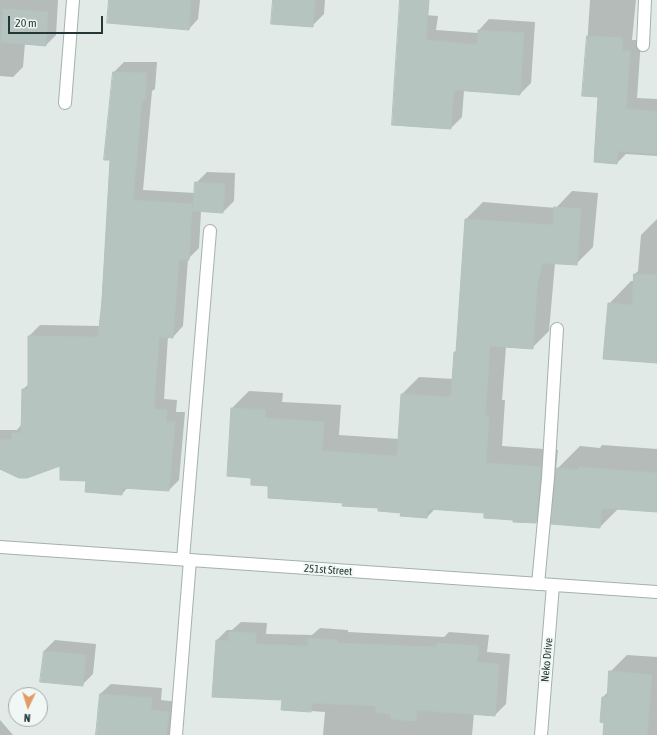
<!DOCTYPE html>
<style>
body{margin:0}
#map{position:relative;width:657px;height:735px;overflow:hidden;background:#e1eae7;font-family:"Asap Condensed",sans-serif}
canvas{display:block}
.north{position:absolute;left:8px;top:687px;width:40px;height:40px;box-sizing:border-box;background:#f1f7f5;border:1px solid #9faba9;border-radius:50%;rotate:184deg;font-size:11px;font-weight:700;line-height:16px;text-align:center;color:#233836}
.north::after{content:'';display:block;margin:auto;width:14px;height:18px;background:#e29a66;clip-path:polygon(50% 0,100% 100%,50% 72%,0 100%)}
.scale{position:absolute;left:8px;top:16px;width:95px;height:18px;box-sizing:border-box;border:2px solid #233836;border-top:0;padding-left:5px;font-size:12px;line-height:14px;white-space:nowrap;color:#233836;-webkit-text-stroke:3px #f1f7f5;paint-order:stroke}
</style>
<div id="map">
<canvas width="657" height="735"></canvas>
<div class="north">N</div>
<div class="scale">20 m</div>
</div>
<script>
const g = document.querySelector('canvas').getContext('2d');
g.lineJoin = 'round';
function fill(path, color) { g.fillStyle = color; g.fill(path, 'evenodd'); }
function stroke(path, color, width, dash) { g.strokeStyle = color; g.lineWidth = width; g.lineCap = dash ? 'butt' : 'round'; g.setLineDash(dash || []); g.stroke(path); }
function drawText(font, color, halo, rows, align = 'center') {
  g.font = font + ' "Asap Condensed",sans-serif'; g.lineWidth = 4; g.setLineDash([]); g.textBaseline = 'middle'; g.strokeStyle = halo; g.fillStyle = color; for (const [text, x, y, turn = 0] of rows) {
    g.save(); g.translate(x, y); g.rotate((+turn || 0) * Math.PI / 180); g.textAlign = isNaN(turn) ? turn : align; if (halo) g.strokeText(text, 0, 0); g.fillText(text, 0, 0); g.restore();
  }
}
fill(new Path2D(`
 M0 0H58L56 35 46 45 25 43 23 67 13 77 0 76Z
 M110 0H200L198 19 189 29Z
 M274 0H325L324 14 312 26Z
 M590 0H636L632 40H641L637 98 657 99V156L626 154 617 163 599 96 584 95Z
 M410 14 438 16 436 30 478 33 479 30 489 19 535 22 531 83 520 94 464 90 462 117 451 128Z
 M124 62H157L155 89 152 91 143 190 195 193 196 183 207 172 235 173 234 201 223 212 201 211 199 248 188 259 183 326 173 337 168 336 164 399 177 400 176 412H185L179 480 169 490 128 487 122 494 87 480 61 465 0 470V430H17L22 424 23 389 29 384V336L40 325 100 326 111 159 114 72Z
 M572 191 598 193 593 247 576 264 555 263 549 331 532 348 506 346 502 400H505L502 446 558 450 556 470 580 446 600 448 602 445 657 449V511L619 508 600 527 554 504 536 522 485 512 435 509 427 517 379 507 344 503 269 485 252 477 232 408 249 391 283 393 282 402 341 405 339 435 399 439 402 394 419 377 454 379 455 352 458 350 466 219 483 202 556 208Z
 M657 219V362L609 304 631 281H635V274L638 271 641 235Z
 M241 622 267 623 266 634 312 635 320 628 348 630V632L444 637 449 632 489 635 487 652 510 654 506 704 495 715 474 713 472 735H323L325 712 282 709 283 699 217 640 227 630H232Z
 M55 640 96 644 93 674 82 685 44 651Z
 M627 655 657 657V735H604L605 722 603 697 608 692 610 672Z
 M111 684 162 688 161 700 179 702 176 735H97L100 694Z
 M0 720 13 735H0Z`), '#0003');
const building = new Path2D(`
 M109 0H191L189 30 107 23Z
 M273 0H315L313 27 271 24Z
 M400 0H429L426 40 477 45 478 30 524 33 520 95 454 90 451 129 392 125Z
 M4 9 48 12 46 46 1 42Z
 M587 36 623 38 622 51H630L626 109 657 111V154L618 151 617 164 594 162 598 97 582 96Z
 M113 72 147 73 145 100H142L133 200 192 204 189 260 179 259 173 338 159 337 154 409 167 410 166 422H175L169 491 122 488V495L85 492 86 481 60 480V466L27 478H19L0 469V440H12V433H21L22 389H28V336L98 337 102 301 110 160H104Z
 M195 182 225 184 223 213 193 211Z
 M554 207 581 209 577 265 542 263 537 286 533 349 490 346 485 417H489L486 463 541 467 536 523 513 522V520L484 518V513L428 509 427 518 400 516 401 513 378 511V508L342 506 343 503 268 498V486L251 485V478L227 476 231 408 266 410 265 418 324 422 322 451 397 456 401 394 451 397 454 352H456L465 219 553 225Z
 M634 274 657 275V363L603 359 608 303 632 305Z
 M579 467 657 473V512L602 508 600 528 551 524 556 468 578 470Z
 M229 632 256 633V644L308 646V638L337 640V643L437 647V643L479 646 477 662 499 664 495 716 417 710 416 721 391 719V714L376 713V706L312 703 311 712 281 710 282 700 212 697 216 640 228 641Z
 M44 651 86 655 83 686 40 682Z
 M609 671 652 675 647 735H603L604 723 600 722 602 697H607Z
 M100 694 152 698 151 710 169 712 166 735H96Z`);
fill(building, '#b6c4c0');
stroke(building, '#b4c2bf', 1);
const service = new Path2D(`
 M643 45 645 0
 M65 103 73 0
 M183 559 210 231
 M538 584 548 478 557 329
 M176 735 190 560`);
const minor = new Path2D(`
 M0 547 657 592
 M541 735 553 585`);
stroke(service, '#a4b1ae', 14);
stroke(minor, '#a4b1ae', 14);
stroke(service, '#fff', 12);
stroke(minor, '#fff', 12);
drawText('11px', '#233836', '#f1f7f5', [
 ["251st Street",328,570,4],
 ["Neko Drive",547,660,-85]
]);
</script>
